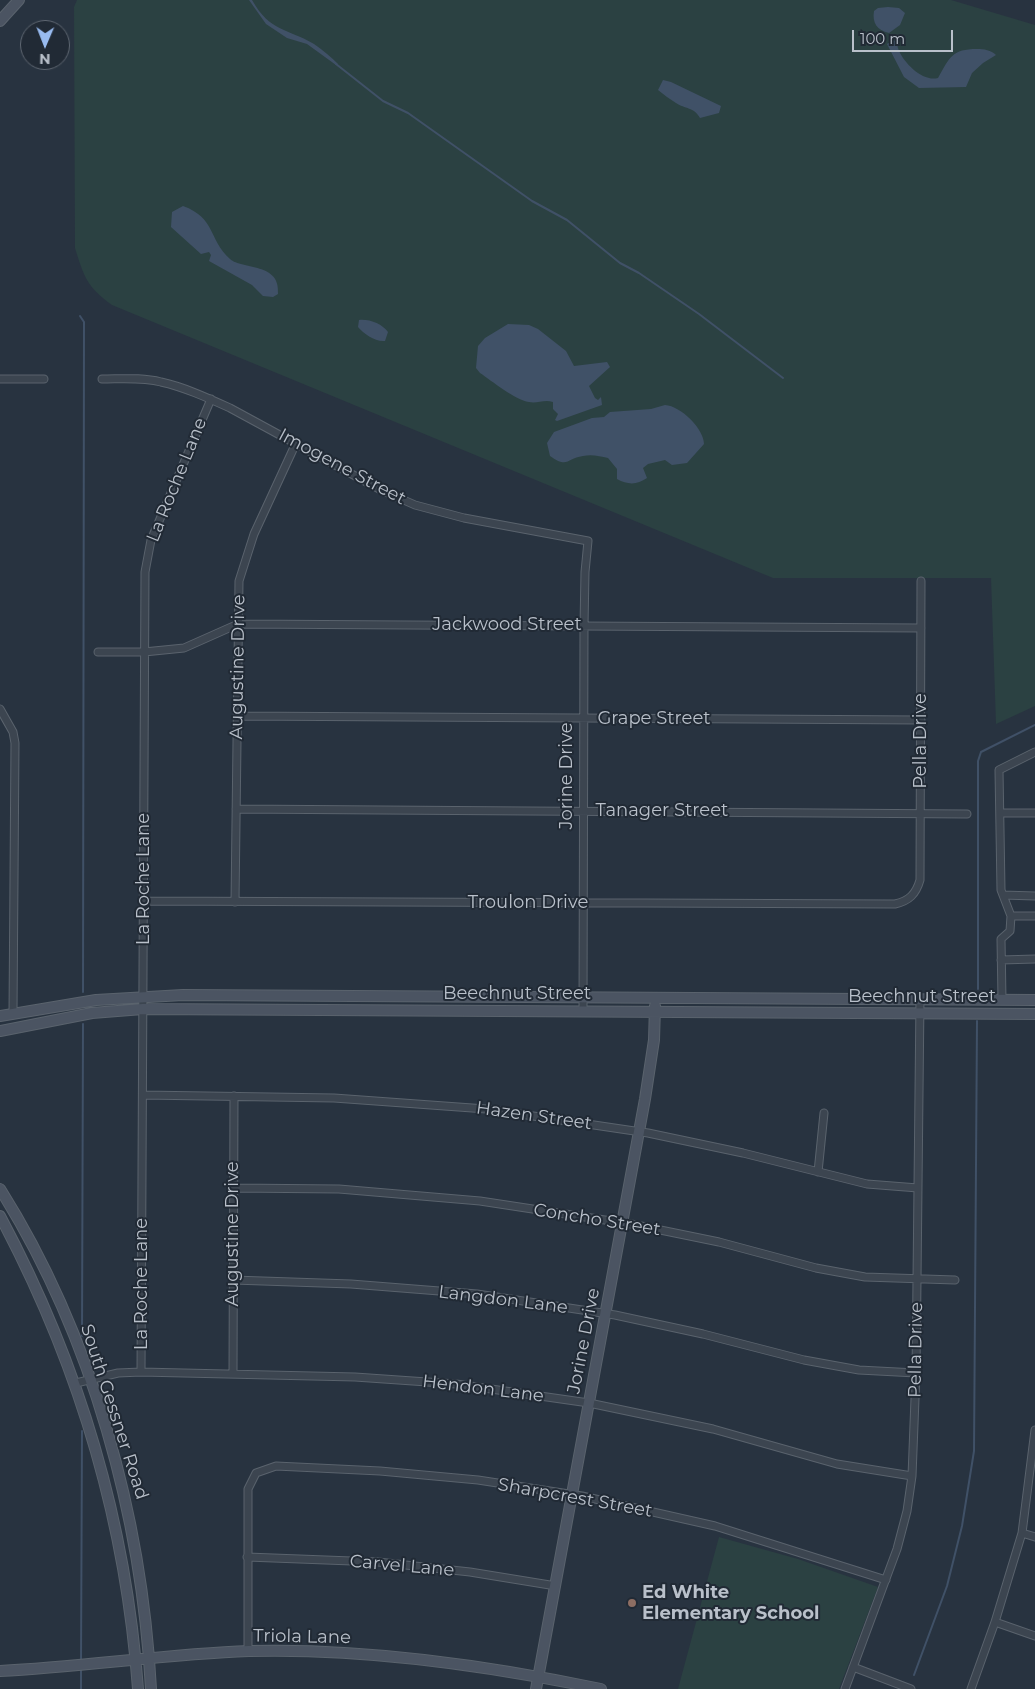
<!DOCTYPE html>
<style>
body{margin:0}
#map{position:relative;width:1035px;height:1689px;overflow:hidden;background:#283340;font-family:Montserrat,sans-serif}
canvas{display:block}
.north{position:absolute;left:20px;top:20px;width:50px;height:50px;box-sizing:border-box;background:#212a35;border:1px solid #5e6671;border-radius:50%;rotate:181deg;font-size:14px;font-weight:700;line-height:20px;text-align:center;color:#b9c0ca}
.north::after{content:'';display:block;margin:auto;width:18px;height:22px;background:#98bbf0;clip-path:polygon(50% 0,100% 100%,50% 72%,0 100%)}
.scale{position:absolute;left:852px;top:30px;width:101px;height:22px;box-sizing:border-box;border:2px solid #b9c0ca;border-top:0;padding-left:6px;font-size:15px;line-height:18px;white-space:nowrap;color:#b9c0ca;-webkit-text-stroke:4px #212a35;paint-order:stroke}
</style>
<div id="map">
<canvas width="1035" height="1689"></canvas>
<div class="north">N</div>
<div class="scale">100 m</div>
</div>
<script>
const g = document.querySelector('canvas').getContext('2d');
g.lineJoin = 'round';
function fill(path, color) { g.fillStyle = color; g.fill(path, 'evenodd'); }
function stroke(path, color, width, dash) { g.strokeStyle = color; g.lineWidth = width; g.lineCap = dash ? 'butt' : 'round'; g.setLineDash(dash || []); g.stroke(path); }
function drawText(font, color, halo, rows, align = 'center') {
  g.font = font + ' Montserrat,sans-serif'; g.lineWidth = 4; g.setLineDash([]); g.textBaseline = 'middle'; g.strokeStyle = halo; g.fillStyle = color; for (const [text, x, y, turn = 0] of rows) {
    g.save(); g.translate(x, y); g.rotate((+turn || 0) * Math.PI / 180); g.textAlign = isNaN(turn) ? turn : align; if (halo) g.strokeText(text, 0, 0); g.fillText(text, 0, 0); g.restore();
  }
}
fill(new Path2D(`
 M77 0H951L1035 25V706L996 724 991 578H773L112 305C87 287 84 277 75 248L74 7Z
 M719 1537 798 1559 878 1587 839 1689H678Z`), '#2b4142');
fill(new Path2D(`
 M249 0H252C270 32 287 28 314 44 323 50 331 57 338 64L336 65 307 44 287 38 266 24Z
 M888 7 899 8 905 13 900 25 889 33C877 30 872 23 874 11L878 8Z
 M894 40C898 44 897 46 899 51 905 64 923 82 938 78 950 57 952 49 977 49 984 49 991 50 996 55L983 63 972 73 966 87 919 88 904 77 887 44Z
 M663 80 671 82 721 106 719 113 700 118C694 107 685 109 676 103 670 99 664 95 658 90Z
 M183 206C216 218 208 239 230 259 242 270 281 262 278 294L273 297 263 296 252 285 209 261 211 255 209 252 201 254 171 227 172 212Z
 M359 320C370 319 382 324 388 332L385 341C375 342 364 334 358 327Z
 M508 324 529 325 538 329 566 351 574 366 607 362 610 367 589 386 595 398 598 400 601 397 602 405 557 421 555 420 558 414 553 409V402C544 399 537 404 529 402 515 400 492 381 480 373L476 368 478 346 485 338Z
 M665 405C681 406 704 429 704 444L687 463 672 465 665 460 648 464 643 468 647 478C637 485 628 485 617 479V469L608 458C600 456 591 454 583 456 567 458 568 469 550 456L547 443 554 432 592 418 604 417 610 412 651 409Z`), '#405167');
stroke(new Path2D(`
 M336 64 383 101 408 113 532 201 567 220 620 263 639 273 699 314 783 378
 M80 316 84 322 83 992
 M978 989V761L981 752 1035 725
 M82 1336 83 1024
 M81 1662 82 1431
 M914 1675 947 1586 962 1526 974 1451 977 1021
 M81 1689V1669`), '#405167', 2);
const street = new Path2D(`
 M0 379H44
 M102 379C121 379 142 377 161 382 184 387 208 398 230 408L381 490 415 505 464 518 588 541 585 572 584 626 583 1010
 M98 652H144L184 648 238 624 921 628
 M0 709 13 732 15 743 13 1013
 M237 716 921 720
 M236 809 967 814
 M1000 813H1035
 M1003 895 1035 896
 M144 901 895 904C909 901 916 894 920 880L921 581
 M235 902 239 581 254 534 296 443
 M1011 916H1035
 M1001 960 1035 959
 M1002 1000 1001 939 1010 931 1011 916 1001 890 999 770 1035 752
 M143 1095 334 1098 486 1109 648 1133 743 1153 867 1184 918 1188
 M818 1172 824 1113
 M234 1188 339 1189 480 1201 631 1224 719 1242 816 1268 865 1277 955 1280
 M233 1280 351 1284 477 1294 615 1315 703 1334 804 1360 859 1370 916 1373
 M141 1372 145 572 151 540 211 399
 M233 1373 234 1096
 M76 1383 118 1373 141 1372 355 1377 456 1384 589 1403 713 1429 837 1464 912 1476
 M1022 1533 1035 1537
 M247 1557 378 1562 470 1572 556 1586
 M995 1622 1035 1636
 M248 1651V1489L256 1473 276 1466 380 1471 478 1480 582 1496 715 1526 886 1580
 M853 1667 911 1689
 M845 1689 897 1549 907 1511 912 1476 916 1373 920 999
 M971 1689 995 1622 1022 1533 1035 1430`);
const secondary = new Path2D(`
 M0 21 19 0
 M0 1016 96 1000 183 995 1035 1000
 M0 1031 92 1013 143 1009 1035 1014
 M0 1189C92 1335 142 1517 151 1689
 M0 1216C79 1364 126 1522 138 1689
 M0 1671C83 1667 166 1654 249 1651 367 1648 486 1665 601 1689
 M536 1689 645 1099 654 1040 655 1006`);
stroke(street, '#5a636d', 9);
stroke(secondary, '#5a636d', 12);
stroke(street, '#3c4550', 7);
stroke(secondary, '#4b5462', 10);
for (const [x, y, r, color] of [
 [632,1603,5,"#8d6e63"]
]) { const dot = new Path2D(); dot.arc(x, y, r, 0, 2 * Math.PI); g.fillStyle = color; g.fill(dot); stroke(dot, '#212a35', 2); }
drawText('18px', '#b9c0ca', '#212a35', [
 ["Imogene Street",342,467,28],
 ["La Roche Lane",177,480,-68],
 ["Jackwood Street",507,625],
 ["Augustine Drive",238,667,-89],
 ["Grape Street",654,719],
 ["Pella Drive",921,741,-90],
 ["Jorine Drive",567,776,-90],
 ["Tanager Street",662,811],
 ["La Roche Lane",144,879,-90],
 ["Troulon Drive",528,903],
 ["Beechnut Street",517,994],
 ["Beechnut Street",922,997],
 ["Hazen Street",534,1116,8],
 ["Concho Street",597,1220,9],
 ["Augustine Drive",233,1234,-90],
 ["La Roche Lane",142,1284,-90],
 ["Langdon Lane",503,1300,7],
 ["Jorine Drive",584,1341,-79],
 ["Pella Drive",916,1350,-89],
 ["Hendon Lane",483,1389,7],
 ["South Gessner Road",114,1412,72],
 ["Sharpcrest Street",575,1498,10],
 ["Carvel Lane",402,1566,5],
 ["Triola Lane",302,1637,1]
]);
drawText('bold 18px', '#b9c0ca', '#212a35', [
 ["Ed White",642,1593],
 ["Elementary School",642,1614]
], 'left');
</script>
